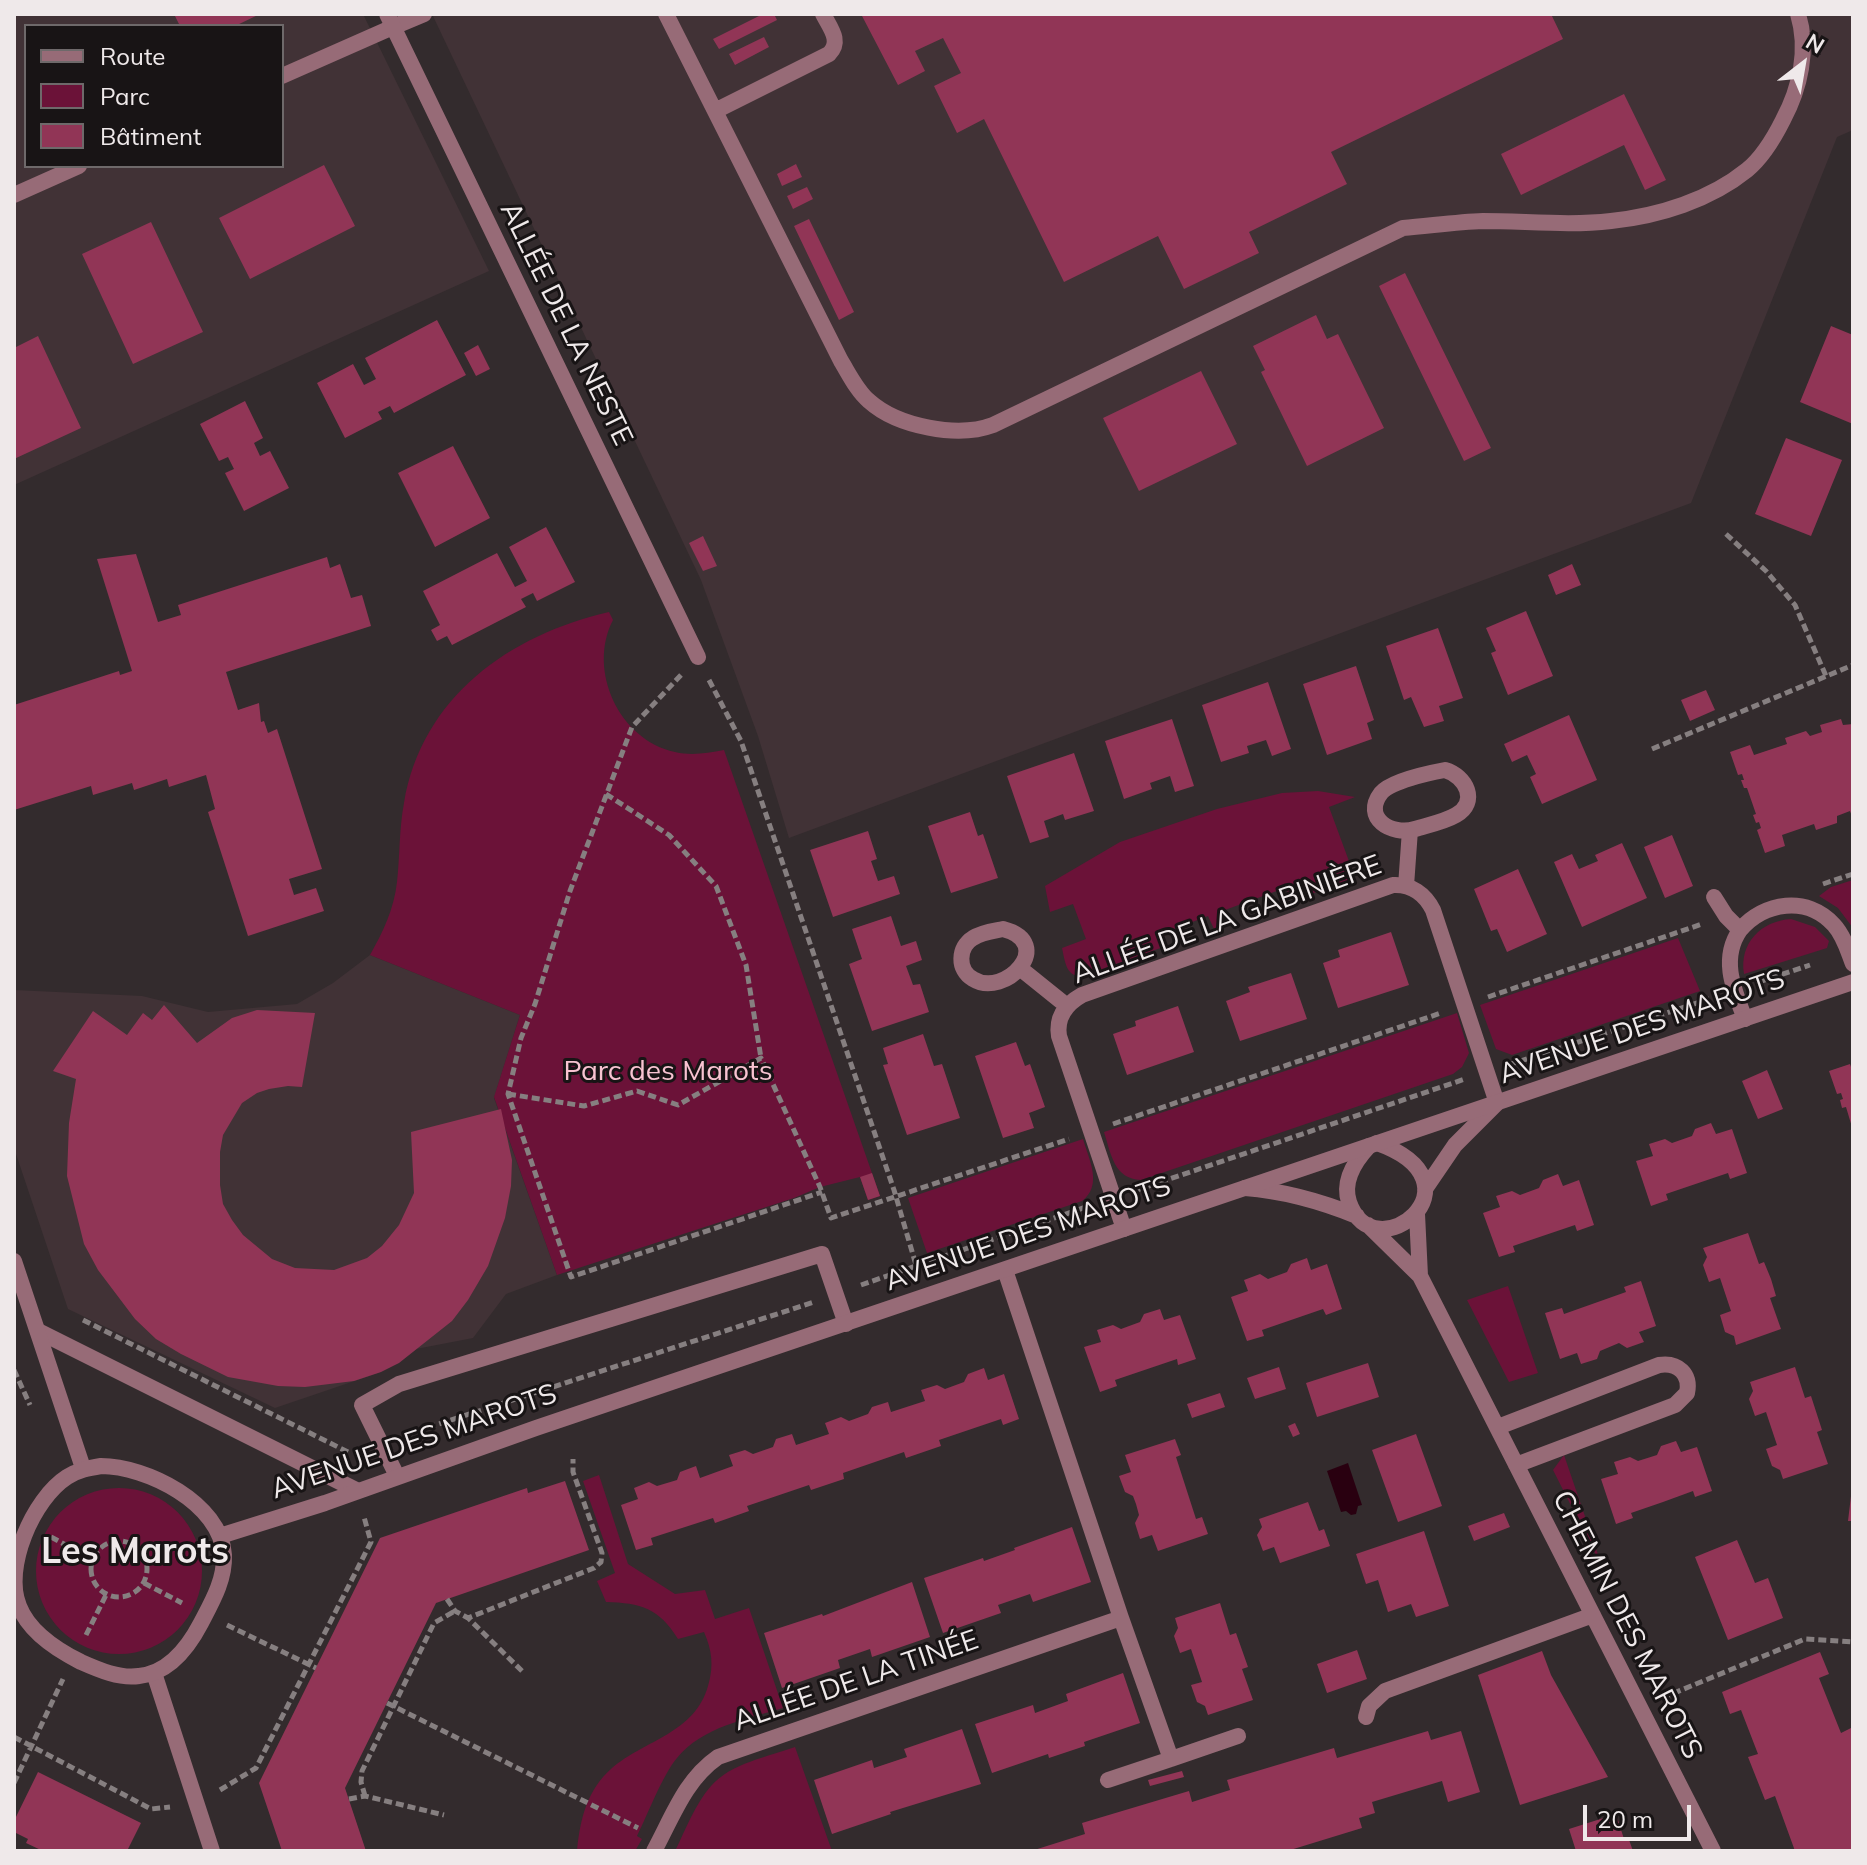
<!DOCTYPE html>
<meta charset="utf-8">
<style>
body{margin:0}
#map{position:relative;width:1867px;height:1865px;overflow:hidden;background:#332b2d;font-family:Mulish,sans-serif}
canvas{display:block}
.frame{position:absolute;inset:0;border:16px solid #efe9ea;pointer-events:none}
.legend{position:absolute;left:24px;top:24px;width:260px;height:144px;box-sizing:border-box;background:#181415;border:2px solid #6e696a;margin:0;padding:10px 14px;list-style:none;font-size:24px;color:#efe9ea}
.legend li{display:flex;align-items:center;gap:16px;height:40px}
.legend b{width:40px;border:2px solid #6e696a}
.north{position:absolute;left:1763px;top:24px;width:80px;height:80px;-webkit-text-stroke:6px #181415;paint-order:stroke;rotate:31deg;font-size:22px;font-weight:700;line-height:32px;text-align:center;color:#efe9ea}
.north::after{content:'';display:block;margin:auto;width:28px;height:36px;background:#efe9ea;clip-path:polygon(50% 0,100% 100%,50% 72%,0 100%)}
.scale{position:absolute;left:1583px;top:1805px;width:108px;height:36px;box-sizing:border-box;border:4px solid #efe9ea;border-top:0;padding-left:10px;font-size:24px;line-height:28px;white-space:nowrap;color:#efe9ea;-webkit-text-stroke:6px #181415;paint-order:stroke}
</style>
<div id="map">
<canvas width="1867" height="1865"></canvas>
<div class="frame"></div>
<ul class="legend">
<li><b style="height:10px;background:#976b77"></b>Route</li>
<li><b style="height:22px;background:#6b1238"></b>Parc</li>
<li><b style="height:22px;background:#913556"></b>Bâtiment</li>
</ul>
<div class="north">N</div>
<div class="scale">20 m</div>
</div>
<script>
const g = document.querySelector('canvas').getContext('2d');
g.lineJoin = 'round';
function fill(path, color) { g.fillStyle = color; g.fill(path, 'evenodd'); }
function stroke(path, color, width, dash) { g.strokeStyle = color; g.lineWidth = width; g.lineCap = dash ? 'butt' : 'round'; g.setLineDash(dash || []); g.stroke(path); }
function drawText(font, color, halo, rows, align = 'center') {
  g.font = font + ' Mulish,sans-serif'; g.lineWidth = 6; g.setLineDash([]); g.textBaseline = 'middle'; g.strokeStyle = halo; g.fillStyle = color; for (const [text, x, y, turn = 0] of rows) {
    g.save(); g.translate(x, y); g.rotate((+turn || 0) * Math.PI / 180); g.textAlign = isNaN(turn) ? turn : align; if (halo) g.strokeText(text, 0, 0); g.fillText(text, 0, 0); g.restore();
  }
}
fill(new Path2D(`
 M14 14H363L489 271 14 485ZM26 26H282V166H26Z
 M432 14H1853V130L1837 137 1691 503 789 838 758 736 701 580Z
 M370 955 520 1015 494 1098 557 1275 506 1294 473 1338 416 1349 381 1372 275 1408 68 1309 14 1148V990L142 996 208 1012 297 1004 333 983Z`), '#413236');
fill(new Path2D(`
 M609 612 613 620C587 670 619 740 675 752 692 756 707 753 724 750L880 1196 868 1200 860 1177 820 1187 794 1198 557 1275 494 1097 520 1015 370 955C383 932 394 909 397 882 400 856 399 829 404 803 422 697 509 635 609 612Z
 M1318 791 1355 797 1329 807 1353 872 1350 880 1294 900 1289 892 1282 889 1225 910 1230 923 1214 929 1208 916 1166 932 1163 940 1166 946 1083 976C1066 978 1065 961 1062 948L1086 939 1073 904 1050 912 1045 886 1120 842 1217 809 1282 793Z
 M1853 880V928L1838 908 1819 896 1831 887Z
 M1791 919 1815 927 1829 941 1827 948 1744 974C1739 943 1761 921 1791 919Z
 M1678 938 1700 991 1512 1055 1496 1049 1480 1005Z
 M1457 1013 1469 1053 1462 1067 1453 1074 1141 1180C1114 1179 1111 1154 1104 1132Z
 M1083 1139C1089 1160 1103 1185 1082 1201L927 1253 908 1198Z
 M1508 1286 1538 1373 1509 1382 1467 1300Z
 M1564 1455 1603 1569 1553 1470Z
 M599 1475 628 1564 675 1594 705 1590 715 1619 749 1608 783 1708C747 1719 702 1727 677 1758 662 1776 648 1814 637 1836L642 1839 635 1851H577C580 1819 587 1790 612 1768 645 1740 695 1733 708 1686 714 1666 712 1650 704 1632L678 1639C659 1608 641 1603 606 1602L597 1581 615 1573 583 1481Z
 M36 1571a83 83 0 1 1 166 0a83 83 0 1 1-166 0Z
 M795 1747 832 1851H675C686 1829 695 1804 711 1786 731 1763 768 1757 795 1747Z`), '#6b1238');
fill(new Path2D(`
 M1348 1463 1362 1505 1358 1506 1356 1514 1351 1515 1346 1511 1341 1512 1327 1471Z`), '#290010');
fill(new Path2D(`
 M174 14H260L235 26H180Z
 M763 14H774L777 20 719 49 713 39Z
 M861 14H1551L1563 39 1331 152 1347 184 1249 232 1259 253 1184 289 1158 236 1064 282 984 119 957 133 934 86 961 73 943 38 915 51 925 71 898 85Z
 M764 37 769 47 735 65 729 54Z
 M1624 94 1666 180 1645 190 1624 145 1521 195 1501 154Z
 M796 164 802 177 782 186 777 174Z
 M324 165 355 226 250 279 219 218Z
 M807 187 813 199 793 209 787 196Z
 M809 219 854 312 839 320 794 226Z
 M151 222 203 332 133 364 82 254Z
 M1405 273 1491 448 1464 461 1379 286Z
 M1316 315 1327 339 1338 334 1384 428 1307 466 1261 372 1265 370 1253 346Z
 M437 320 466 375 394 413 390 406 378 412 382 419 345 438 317 383 353 364 364 385 376 379 365 358Z
 M1831 326 1853 335V424L1800 402Z
 M38 336 81 428 14 459V348Z
 M478 345 490 369 476 376 464 353Z
 M1201 371 1237 444 1139 491 1103 418Z
 M245 401 263 438 254 443 260 456 270 451 289 488 244 511 225 473 234 469 228 457 219 461 200 424Z
 M1786 438 1842 460 1811 536 1755 514Z
 M453 446 490 518 435 547 398 473Z
 M546 527 575 582 537 601 533 593 521 599 526 607 452 645 447 636 437 641 431 630 440 625 423 591 497 553 515 587 527 581 509 547Z
 M703 536 717 566 703 571 689 543Z
 M136 554 158 622 181 615 178 605 327 557 330 568 340 564 351 598 362 595 371 626 226 672 238 710 259 703 261 722 264 721 268 733 277 729 322 869 289 879 294 895 316 888 324 911 248 936 208 812 215 809 206 775 169 787 167 779 134 790 132 783 93 795 91 786 14 810V705L119 671 120 675 132 671 97 559Z
 M1572 564 1581 585 1556 595 1548 575Z
 M1526 611 1553 676 1508 695 1491 653 1496 651 1486 628Z
 M1438 628 1463 698 1439 706 1444 721 1424 727 1411 697 1404 700 1386 646Z
 M1356 666 1374 720 1367 723 1372 739 1327 755 1303 684Z
 M1268 682 1291 749 1272 756 1266 740 1247 746 1249 753 1221 762 1202 705Z
 M1706 690 1715 710 1690 721 1681 700Z
 M1569 715 1597 780 1542 804 1530 777 1536 774 1527 755 1512 762 1504 744Z
 M1172 719 1194 786 1175 792 1170 776 1150 783 1152 789 1124 799 1105 741Z
 M1841 719 1843 725 1853 724V819L1850 811 1837 816V823L1816 830 1814 824 1782 835 1785 846 1765 853 1757 830 1761 828 1759 822 1756 823 1753 815 1756 814 1747 788H1744L1741 780H1744L1742 774 1738 775 1730 752 1750 745 1754 755 1787 744 1785 738 1806 731 1810 736 1822 732 1820 725Z
 M1074 753 1094 811 1065 820 1063 814 1044 821 1049 837 1030 843 1007 776Z
 M970 812 978 836 983 834 998 878 951 893 928 826Z
 M868 831 877 859 871 861 878 881 894 876 900 894 833 917 810 850Z
 M1672 835 1693 886 1665 898 1644 847Z
 M1622 843 1647 898 1582 927 1554 862 1572 854 1579 869 1598 861 1595 855Z
 M1518 869 1547 934 1507 952 1497 929 1491 931 1474 889Z
 M891 916 901 946 916 941 922 960 906 966 913 985 920 984 929 1012 872 1031 849 964 862 959 852 929Z
 M1391 932 1409 985 1338 1008 1323 963 1340 957 1338 950Z
 M1291 973 1307 1019 1240 1041 1226 1001 1250 992 1248 987Z
 M164 1005 197 1043 232 1018 257 1010 315 1013 302 1087 288 1086 269 1089 257 1093 242 1103 223 1135 220 1152V1185L223 1204 232 1220 243 1235 272 1259 295 1268 334 1270 367 1258 382 1246 399 1225 414 1193 411 1132 501 1109 512 1160 511 1186 505 1218 488 1266 468 1300 452 1321 399 1363 381 1372 354 1381 305 1387 278 1386 228 1377 181 1354 156 1339 135 1319 98 1270 84 1244 67 1176 69 1123 76 1079 53 1071 93 1011 127 1035 143 1013 152 1020Z
 M1178 1006 1194 1052 1127 1075 1113 1034 1136 1026 1135 1021Z
 M923 1034 934 1066 942 1064 960 1118 907 1135 883 1065 888 1064 883 1048Z
 M1016 1042 1025 1066 1030 1064 1045 1107 1029 1113 1034 1128 1003 1138 975 1056Z
 M1850 1064 1853 1073 1852 1127 1846 1107 1842 1108 1840 1100 1843 1099 1841 1093 1837 1094 1829 1071Z
 M1767 1070 1783 1109 1758 1119 1742 1081Z
 M1711 1123 1716 1134 1732 1129 1747 1173 1730 1179 1728 1173 1666 1194 1668 1200 1651 1206 1636 1161 1653 1156 1649 1144 1665 1139 1672 1143 1692 1136 1695 1129Z
 M872 1173 880 1196 868 1200 860 1177Z
 M1558 1174 1563 1186 1579 1180 1594 1225 1577 1231 1575 1225 1513 1246 1515 1252 1499 1257 1483 1213 1500 1207 1496 1196 1512 1191 1520 1195 1539 1188 1543 1180Z
 M1748 1233 1759 1264 1764 1262 1771 1279 1776 1296 1770 1298 1781 1329 1736 1345 1734 1336 1725 1332 1720 1315 1731 1311 1720 1278 1709 1282 1703 1265 1707 1257 1703 1248Z
 M1307 1258 1311 1270 1327 1264 1342 1309 1326 1315 1323 1309 1262 1330 1264 1336 1247 1341 1231 1297 1248 1291 1244 1280 1260 1274 1268 1279 1287 1272 1291 1264Z
 M1641 1281 1656 1326 1639 1332 1644 1342 1627 1348 1619 1343 1600 1351 1597 1359 1581 1364 1577 1353 1560 1359 1545 1313 1562 1308 1564 1314 1626 1292 1624 1287Z
 M1160 1309 1164 1320 1180 1315 1196 1359 1178 1365 1177 1359 1115 1380 1117 1386 1100 1392 1084 1347 1101 1342 1097 1330 1113 1325 1121 1329 1140 1322 1144 1314Z
 M1368 1363 1379 1397 1317 1417 1306 1383Z
 M1279 1367 1286 1389 1255 1399 1247 1378Z
 M1795 1367 1805 1398 1811 1396 1822 1430 1817 1432 1828 1464 1783 1479 1780 1470 1772 1466 1766 1449 1777 1445 1766 1412 1755 1416 1749 1399 1753 1391 1750 1382Z
 M984 1368 988 1380 1004 1374 1019 1419 1003 1425 1001 1419 939 1440 941 1446 906 1458 904 1452 843 1473 844 1479 811 1490 809 1485 747 1506 749 1511 715 1523 713 1518 651 1538 653 1545 636 1550 621 1505 638 1499 634 1488 649 1482 657 1486 677 1480 680 1472 696 1466 700 1478 733 1466 729 1455 745 1450 753 1454 773 1447 776 1439 792 1434 796 1445 829 1434 825 1423 841 1417 849 1421 868 1414 872 1407 888 1402 891 1412 925 1401 921 1390 937 1385 945 1389 964 1382 968 1374Z
 M1220 1393 1225 1407 1192 1418 1187 1404Z
 M1295 1423 1300 1434 1293 1437 1288 1426Z
 M1416 1434 1442 1506 1398 1522 1372 1450Z
 M1175 1439 1181 1455 1176 1457 1196 1519 1202 1517 1208 1534 1158 1551 1152 1535 1140 1539 1135 1523 1139 1515 1136 1504 1133 1496 1125 1492 1119 1476 1131 1472 1125 1455Z
 M1676 1441 1681 1452 1697 1447 1712 1491 1695 1497 1693 1491 1663 1502 1631 1513 1633 1518 1616 1524 1601 1479 1618 1474 1614 1462 1630 1457 1638 1461 1657 1455 1661 1446Z
 M565 1481 589 1550 436 1603 345 1788 366 1851H282L259 1783 380 1538 527 1488 528 1493Z
 M1851 1496H1853V1521H1848Z
 M1308 1502 1319 1531 1324 1529 1330 1546 1280 1563 1274 1547 1263 1551 1257 1535 1262 1527 1259 1519Z
 M1504 1513 1510 1527 1474 1541 1468 1526Z
 M1072 1527 1091 1582 1033 1602 1030 1594 998 1605 1001 1613 943 1633 924 1578 983 1558 984 1561 1015 1550 1014 1548Z
 M1424 1531 1449 1606 1416 1617 1411 1604 1388 1612 1378 1580 1366 1584 1356 1554Z
 M1737 1540 1755 1583 1768 1578 1783 1618 1728 1640 1695 1557Z
 M912 1582 930 1637 872 1657 870 1649 838 1660 840 1668 782 1688 764 1633 822 1614 823 1616Z
 M1220 1603 1230 1635 1236 1633 1248 1667 1242 1669 1253 1700 1208 1715 1205 1706 1197 1702 1191 1685 1202 1682 1191 1649 1180 1653 1174 1636 1178 1628 1175 1618Z
 M1357 1650 1367 1679 1327 1693 1317 1664Z
 M1542 1651 1551 1675 1608 1777 1520 1805 1478 1675Z
 M1820 1652 1829 1674 1819 1678 1841 1733 1851 1728 1853 1733V1851H1795L1775 1796 1765 1800 1748 1757 1758 1754 1741 1710 1730 1714 1722 1692Z
 M1123 1673 1140 1723 1084 1742 1085 1746 1049 1758 1048 1754 992 1773 975 1724 1033 1705 1035 1713 1068 1701 1066 1694Z
 M962 1729 981 1784 890 1812 891 1814 832 1834 814 1780 872 1760 874 1768 907 1757 904 1749Z
 M1428 1731 1431 1740 1461 1731 1480 1792 1448 1802 1442 1781 1372 1802 1375 1813 1359 1818 1362 1828 1287 1851H1031L1085 1834 1082 1823 1189 1791 1192 1802 1230 1790 1227 1780 1334 1748 1337 1758Z
 M1182 1771 1184 1777 1150 1786 1148 1780Z
 M38 1772 141 1823 127 1851H43L26 1843 28 1839 14 1832V1821Z
 M1616 1814 1624 1839 1628 1837 1633 1851H1576L1569 1829Z`), '#913556');
stroke(new Path2D(`
 M1726 534 1766 571 1795 605 1826 676
 M681 675 632 727 570 891 535 1004 521 1038 508 1094 571 1277 822 1192
 M709 680 741 741 894 1190 916 1265
 M1652 749 1853 665
 M606 794 669 835 716 886 746 965 761 1058
 M1823 884 1853 874
 M1759 982 1810 965
 M1488 997 1702 924
 M1508 1065 1712 998
 M508 1094 584 1106 637 1091 678 1105 761 1058 820 1187 831 1218 1069 1139
 M1113 1124 1441 1013
 M1137 1190 1465 1079
 M861 1285 1089 1206
 M83 1320 350 1453
 M14 1370 30 1405
 M405 1435 814 1302
 M51 1537 92 1559
 M91 1569a28 28 0 1 1 56 0a28 28 0 1 1-56 0Z
 M144 1583 182 1603
 M447 1599 455 1611 468 1618
 M227 1625 316 1668
 M86 1635 106 1595
 M522 1671 468 1618 594 1568 601 1562 602 1553 573 1472V1459
 M1662 1698 1805 1639 1853 1642
 M387 1703 638 1828
 M14 1737 151 1809 170 1807
 M14 1783 63 1679
 M220 1790 256 1768 371 1542 364 1517
 M365 1796 361 1782 362 1771 434 1623 455 1611
 M349 1799 365 1796 444 1815`), '#867f80', 5, [8, 4]);
stroke(new Path2D(`
 M666 14 841 361C849 374 857 391 869 401 898 427 958 438 993 425L1403 228C1429 226 1456 222 1483 221 1525 221 1569 226 1611 221 1659 216 1710 200 1747 170 1763 157 1774 138 1783 120 1800 88 1809 50 1798 14
 M393 27 424 14
 M715 111 829 54C842 41 830 28 823 14
 M1714 897 1726 916 1740 930C1720 959 1734 990 1745 1019
 M1740 930C1764 902 1807 895 1834 925 1844 936 1848 951 1853 964
 M38 1331 356 1490
 M397 1476 362 1405 399 1384 822 1254 846 1324`), '#976b77', 16);
stroke(new Path2D(`
 M387 14 698 657
 M282 76 393 27
 M14 195 79 166
 M1445 770C1466 776 1479 802 1456 815 1444 822 1428 825 1415 829 1391 836 1362 818 1381 793 1391 781 1429 773 1445 770Z
 M1406 886 1410 830
 M1003 929C1057 943 1005 999 973 979 957 970 958 947 973 938 982 932 993 931 1003 929Z
 M1021 969 1067 1006
 M1369 1146C1355 1161 1342 1181 1349 1202 1374 1274 1489 1183 1377 1143
 M1245 1188C1285 1191 1320 1201 1357 1216
 M1368 1225 1420 1276 1417 1214
 M1124 1229 1059 1036C1056 1017 1066 1004 1082 995L1393 885C1411 884 1425 894 1433 910L1497 1103 1455 1145 1425 1189
 M14 1261 83 1468
 M1005 1270 1121 1618
 M1420 1276 1713 1851
 M1498 1427 1659 1365C1678 1362 1691 1374 1687 1393L1675 1405 1516 1465
 M154 1673 212 1851
 M1366 1717 1369 1706 1385 1691 1593 1615
 M1171 1759 1238 1736
 M654 1851C673 1816 685 1780 718 1757L1121 1618 1171 1759 1108 1780`), '#976b77', 16);
stroke(new Path2D(`
 M101 1466C146 1466 221 1503 224 1555 225 1580 212 1602 201 1623 188 1648 169 1673 139 1676 120 1679 99 1670 81 1662 57 1650 29 1632 19 1606 3 1568 33 1499 67 1477 78 1470 89 1468 101 1466Z
 M220 1536 325 1503 536 1428 1853 982`), '#976b77', 16);
drawText('28px', '#efe9ea', '#181415', [
 ["ALLÉE DE LA NESTE",566,324,64],
 ["ALLÉE DE LA GABINIÈRE",1227,920,-20],
 ["AVENUE DES MAROTS",1642,1027,-19],
 ["AVENUE DES MAROTS",1028,1234,-19],
 ["AVENUE DES MAROTS",414,1442,-19],
 ["CHEMIN DES MAROTS",1627,1625,63],
 ["ALLÉE DE LA TINÉE",856,1681,-19]
]);
drawText('28px', '#f8c3d1', '#181415', [
 ["Parc des Marots",668,1072]
]);
drawText('bold 36px', '#efe9ea', '#181415', [
 ["Les Marots",135,1552]
]);
</script>
